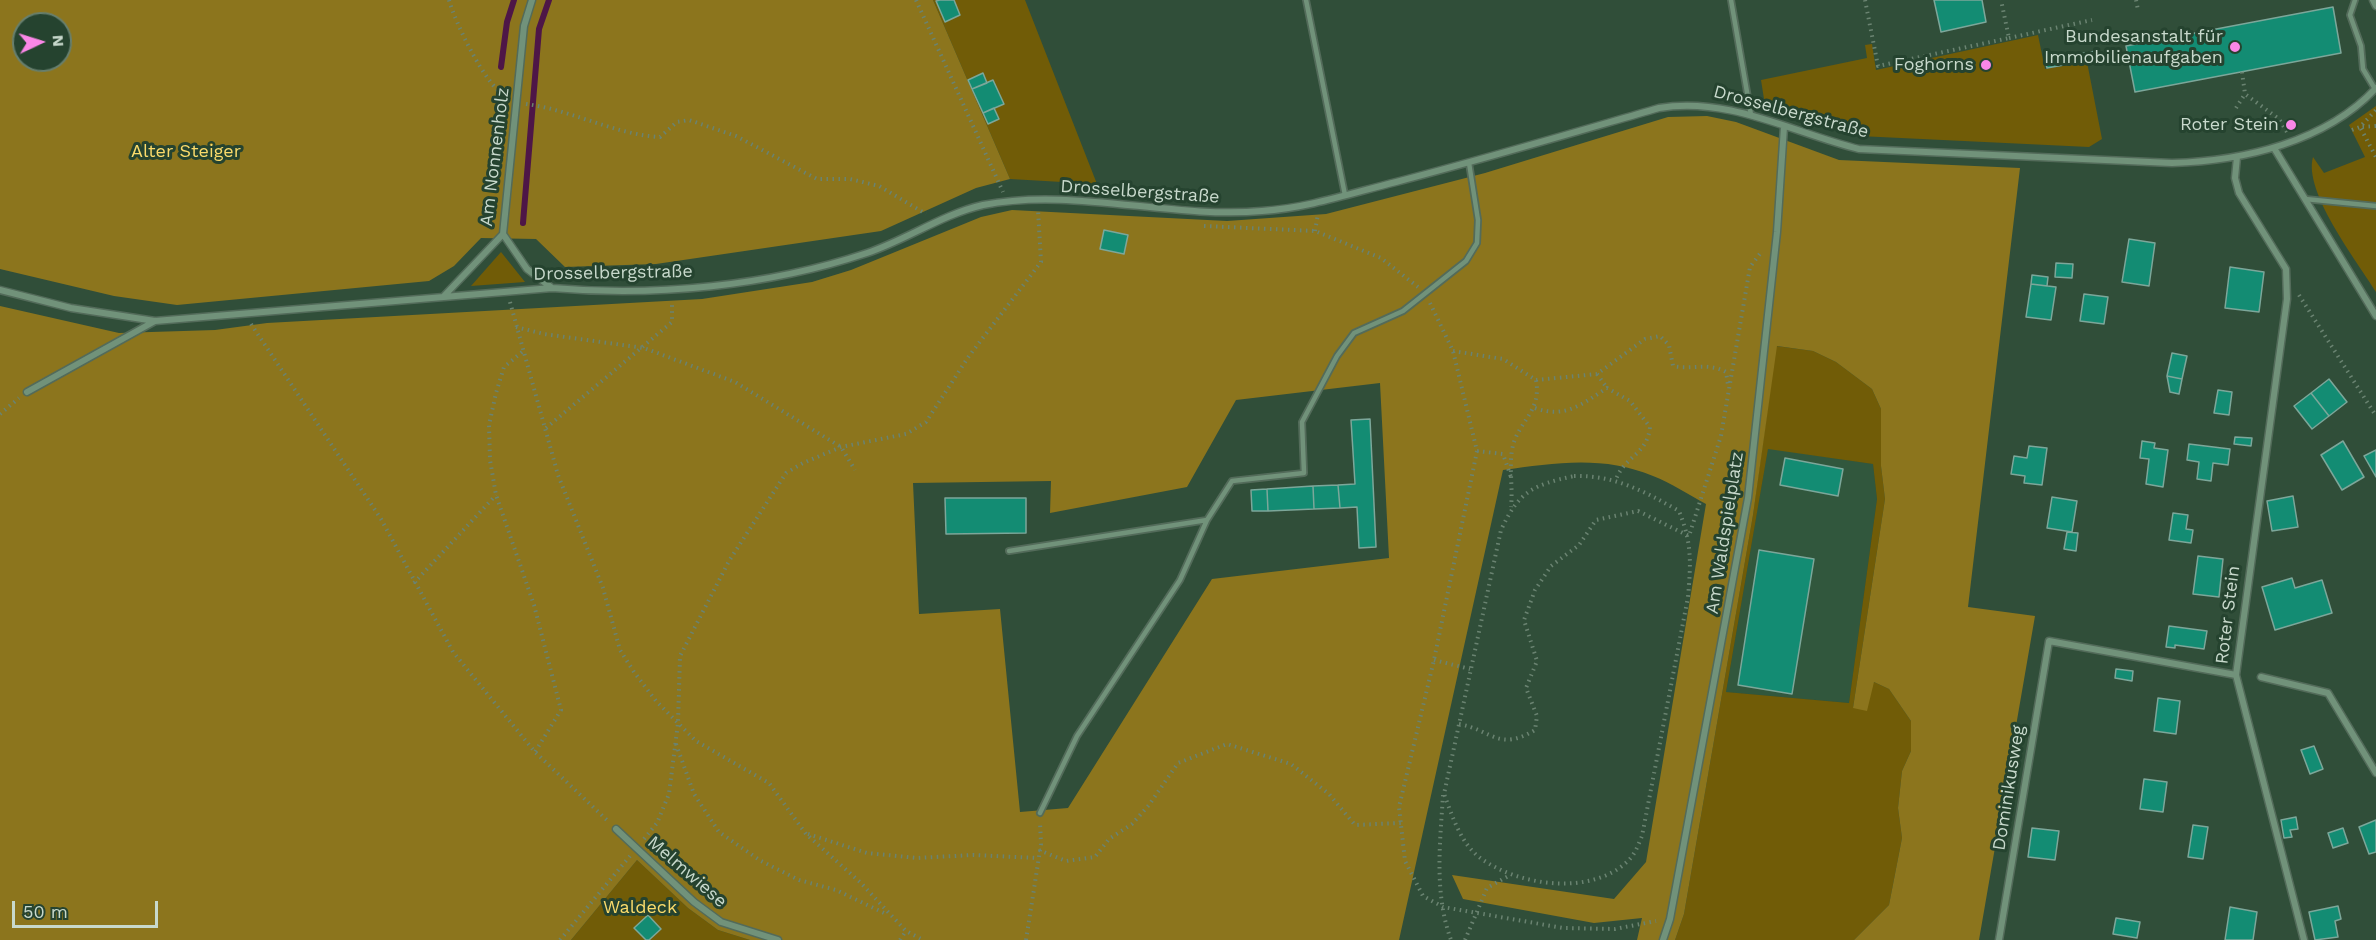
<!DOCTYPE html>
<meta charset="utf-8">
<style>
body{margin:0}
#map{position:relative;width:2376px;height:940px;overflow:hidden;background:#304e39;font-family:"Work Sans",sans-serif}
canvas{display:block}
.north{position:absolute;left:12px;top:12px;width:60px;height:60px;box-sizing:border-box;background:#25432f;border:2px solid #667f6e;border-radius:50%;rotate:86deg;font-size:16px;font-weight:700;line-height:24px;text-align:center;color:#c8d9cc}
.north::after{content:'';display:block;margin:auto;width:21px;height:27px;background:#fa87e7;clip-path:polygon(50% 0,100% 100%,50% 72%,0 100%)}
.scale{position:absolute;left:12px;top:901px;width:146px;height:27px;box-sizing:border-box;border:3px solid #c8d9cc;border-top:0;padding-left:8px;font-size:18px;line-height:21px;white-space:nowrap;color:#c8d9cc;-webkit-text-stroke:4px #25432f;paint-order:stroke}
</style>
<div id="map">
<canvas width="2376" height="940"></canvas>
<div class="north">N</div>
<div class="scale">50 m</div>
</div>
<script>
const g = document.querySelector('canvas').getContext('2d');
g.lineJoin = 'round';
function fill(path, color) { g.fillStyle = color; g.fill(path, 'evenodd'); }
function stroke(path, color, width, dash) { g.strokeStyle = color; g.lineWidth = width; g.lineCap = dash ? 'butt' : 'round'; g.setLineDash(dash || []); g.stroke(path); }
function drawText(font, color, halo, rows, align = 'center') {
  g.font = font + ' "Work Sans",sans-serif'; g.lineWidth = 6; g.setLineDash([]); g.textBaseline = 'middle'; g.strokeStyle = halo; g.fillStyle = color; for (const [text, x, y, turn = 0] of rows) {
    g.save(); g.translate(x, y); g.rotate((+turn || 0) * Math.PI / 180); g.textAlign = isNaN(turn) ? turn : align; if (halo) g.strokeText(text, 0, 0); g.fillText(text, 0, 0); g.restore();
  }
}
fill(new Path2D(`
 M1768 448 1873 464 1877 499 1849 703 1726 692Z`), '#31573d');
fill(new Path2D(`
 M933 0H1025L1097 184 1010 179Z
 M2038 35 2045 69 2087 62 2102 139 2089 147 1859 136 1764 99 1761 80 1867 58 1865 45 1872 44 1876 70Z
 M2376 106V292C2357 261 2303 192 2313 157L2324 173 2365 157 2349 125Z
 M501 252 525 282 471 286Z
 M1776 346 1813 351 1836 362 1872 389 1881 409V466L1885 499 1853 708 1874 682 1889 689 1911 721V751L1902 771 1898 808 1902 838 1889 905 1854 940H1675L1684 914 1753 515ZM1768 449 1873 464 1877 499 1849 703 1726 692Z
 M637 860 688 908 718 930 750 940H571Z`), '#715c07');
fill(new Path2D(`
 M0 0H933L1010 179 976 188 881 231 656 264 565 267 536 239 481 238 454 266 429 281 177 305 114 296 0 269ZM24 24H60V60H24Z
 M1707 116 1736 122 1839 160 2020 168 1968 607 2035 616 1979 940H1854L1889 905 1902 838 1898 808 1902 771 1911 751V721L1889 689 1874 682 1867 711 1853 708 1885 499 1881 466V409L1872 389 1836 362 1813 351 1777 346 1753 515 1684 914 1675 940H1637L1642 918 1594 923 1463 899 1452 875 1614 899 1646 862 1706 504C1689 495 1671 483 1653 476 1603 455 1554 463 1503 470L1399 940H750L718 930 688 908 637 860 571 940H0V306L119 333 215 330 267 323 702 299 812 282 851 270 981 217 1012 210 1227 221 1326 214 1485 173 1668 117ZM1380 383 1389 558 1212 579 1068 808 1020 812 1000 609 919 614 913 483 1051 481 1050 513 1187 487 1236 400Z`), '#8c751d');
stroke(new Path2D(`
 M501 67 507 22 514 0
 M523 223 539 29 549 0`), '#4e1647', 6);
const building = new Path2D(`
 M940 0H954L960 15 945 22 936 1Z
 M1934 0H1982L1986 22 1941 32Z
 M2333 7 2341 53 2135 92 2126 46Z
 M2096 51 2097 59 2047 68 2045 60Z
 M983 73 987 83 972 89 968 80Z
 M993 80 1004 104 983 113 972 89Z
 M994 108 999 119 988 124 983 113Z
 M1104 230 1128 235 1124 254 1100 249Z
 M2129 239 2155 243 2149 286 2122 282Z
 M2056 263 2073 264 2072 278 2055 277Z
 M2230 267 2264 272 2259 312 2225 308Z
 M2032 275 2048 277 2047 286 2031 284Z
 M2031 284 2056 287 2051 320 2026 317Z
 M2084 294 2108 297 2104 324 2080 321Z
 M2172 353 2187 356 2182 379 2167 376Z
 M2167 376 2182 379 2179 394 2170 392Z
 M2329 379 2347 402 2329 416 2311 393Z
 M2218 390 2232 392 2229 415 2214 413Z
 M2311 393 2329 416 2312 429 2294 406Z
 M1370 419 1376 547 1359 548 1357 507 1340 508 1338 485 1355 484 1351 420Z
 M2235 437 2252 438 2251 446 2234 444Z
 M2142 441 2155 443 2154 448 2168 450 2163 487 2146 484 2149 459 2140 458Z
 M2343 441 2364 477 2342 490 2321 455Z
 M2189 444 2230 449 2228 465 2213 463 2211 481 2197 479 2199 462 2187 460Z
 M2029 446 2047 448 2042 485 2024 483 2025 476 2011 474 2014 456 2027 458Z
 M2376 450V477L2364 456Z
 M1785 458 1843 469 1838 496 1780 485Z
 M1338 485 1340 508 1314 509 1313 486Z
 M1313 486 1314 509 1268 511 1267 489Z
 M1267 489 1268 511H1252L1251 490Z
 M2293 496 2298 527 2272 531 2267 501Z
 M2052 497 2077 501 2072 532 2047 528Z
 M945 498H1026V533L946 534Z
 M2173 513 2188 515 2186 529 2193 530 2191 543 2169 540Z
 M2067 532 2078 533 2076 551 2064 549Z
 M1759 550 1814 559 1792 694 1738 685Z
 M2198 556 2223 559 2219 597 2193 594Z
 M2292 578 2295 588 2322 580 2332 613 2275 630 2262 587Z
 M2169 626 2207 631 2204 649 2175 645V648L2166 647Z
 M2116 669 2133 671 2132 681 2115 678Z
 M2158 698 2180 701 2176 734 2154 731Z
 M2314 746 2323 769 2310 774 2301 750Z
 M2144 779 2167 782 2163 812 2140 809Z
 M2296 817 2298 829 2290 830 2292 837 2284 838 2281 820Z
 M2376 820V852L2369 854 2359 827Z
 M2193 825 2208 827 2203 859 2188 857Z
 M2032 828 2059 831 2055 860 2028 857Z
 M2343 828 2348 843 2333 848 2328 833Z
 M2338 906 2341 919 2335 921 2338 937 2315 940 2309 912Z
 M2230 907 2257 912 2253 940H2225Z
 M648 915 661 929 649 940H646L634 928Z
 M2116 918 2140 922 2137 938 2113 934Z`);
fill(building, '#138c73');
stroke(building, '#7ca79a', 1.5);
const service = new Path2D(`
 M1306 0 1345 195
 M1731 0 1751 115
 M2355 0 2350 15 2361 46 2363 69 2375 89
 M2305 199 2376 206
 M1009 551 1207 520 1232 481 1304 473 1302 422 1337 356 1354 333 1403 311 1466 261 1477 243 1478 220 1469 163
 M1040 813 1077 736 1180 580 1207 520`);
const minor = new Path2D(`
 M2373 0 2376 6
 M2274 148 2376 316
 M2237 157 2235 178 2239 193 2286 269 2287 299 2236 675 2304 940
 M503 234 527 269 552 288
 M0 290 71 308 155 321 552 288C656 297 768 286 867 253 906 240 943 214 983 205 1073 187 1170 219 1262 211 1308 208 1352 193 1396 182 1484 159 1572 133 1659 108 1729 96 1793 133 1859 149L2172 163C2243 161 2326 142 2376 88
 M444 296 503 234 524 26 532 0
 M27 392 155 321
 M2261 677 2328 693 2376 773
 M616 829 694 902 721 922 778 940
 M1663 940 1670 919 1748 498 1777 232 1784 127
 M1999 940 2049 641 2236 675`);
stroke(service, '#536b5a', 8);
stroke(minor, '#536b5a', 9);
stroke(new Path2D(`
 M449 0C455 22 485 85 505 96
 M916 0 1003 192
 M1865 0 1878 66 2009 38 2001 0
 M2136 0 2138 10
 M2009 38 2092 20
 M2242 72 2245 94 2279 119 2287 132
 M526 104C572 110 616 135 660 137L677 122 689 120 736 136 817 179H850L879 186 926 214
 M2236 108 2245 94
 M2376 126 2360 127 2376 157
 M2352 130 2360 127 2376 110
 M1204 226 1315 231 1381 258 1418 287
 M1315 231 1318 214
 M2299 295 2376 416
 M510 302 558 475 603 588 620 650 634 672 656 701 696 741 769 783 806 834 860 882 906 931 923 940
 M1430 303 1453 351 1477 451 1434 660 1399 807 1405 861 1423 896 1443 907 1563 928 1615 929 1656 921
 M251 324 381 519 453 652 535 752 609 822
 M516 327 544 334 644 348 735 382 841 447 855 470
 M1453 351 1503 359 1536 380C1542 413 1517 421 1512 450 1509 468 1513 488 1511 507
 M522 352 504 367 496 393 489 425 490 460 496 495 534 605 561 710 535 752
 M1597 374 1607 388
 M1536 380 1597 374 1645 339 1660 336 1669 345 1673 366C1692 370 1708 362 1726 372L1728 385
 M1535 408C1565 419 1582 404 1607 388L1630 401 1650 427C1647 455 1626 455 1616 479
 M0 414 19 398
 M546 428 672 322V302
 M1477 451 1503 454 1512 480
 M1574 476C1614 475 1644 491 1679 511 1692 543 1691 563 1688 597L1642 836C1639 843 1635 854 1629 860 1592 897 1517 886 1479 857 1460 842 1452 815 1444 794L1501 530C1519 491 1533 485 1574 476Z
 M414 583 496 495
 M1434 660 1470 669
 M1459 724C1492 730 1498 752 1535 730L1537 716 1526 688 1537 661 1524 620 1535 590 1551 566 1579 545 1596 520 1638 511 1689 536 1721 436 1750 267 1762 251
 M676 744 694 794 719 832 761 861 799 880 836 890 884 913
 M1443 795C1440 844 1434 893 1451 940
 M808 834 867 853 917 858 973 855 1038 858
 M644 839 657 823 669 794 678 723 680 656 729 561 786 473 803 463 841 447 906 434 926 422 969 356 1041 262 1038 210
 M1039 850 1066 861 1095 857 1109 839 1132 824 1149 805 1178 763 1227 744 1291 764 1329 794 1355 825 1401 823
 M560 940 630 856
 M900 940 906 931
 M1026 940 1041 844 1040 822
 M1465 940 1487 888 1510 875`), '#6a8371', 4, [1.5, 4.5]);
stroke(service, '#71927a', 4.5);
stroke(minor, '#71927a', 6);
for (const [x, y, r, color] of [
 [2235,47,6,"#fa87e7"],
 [1986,65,6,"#fa87e7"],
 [2291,125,6,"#fa87e7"]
]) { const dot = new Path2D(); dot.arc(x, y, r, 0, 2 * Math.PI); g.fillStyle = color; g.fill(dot); stroke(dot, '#25432f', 2); }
drawText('18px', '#c8d9cc', '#25432f', [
 ["Bundesanstalt für",2223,37],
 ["Immobilienaufgaben",2223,58],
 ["Foghorns",1974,65],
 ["Roter Stein",2279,125]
], 'right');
drawText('18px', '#c8d9cc', '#25432f', [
 ["Drosselbergstraße",1791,112,15],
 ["Am Nonnenholz",495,157,-83],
 ["Drosselbergstraße",1140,192,4],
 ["Drosselbergstraße",613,273,-1],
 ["Am Waldspielplatz",1725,533,-81],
 ["Roter Stein",2228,615,-83],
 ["Dominikusweg",2009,788,-81],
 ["Melmwiese",687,872,41]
]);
drawText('18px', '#fbdb6b', '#25432f', [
 ["Alter Steiger",186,152],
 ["Waldeck",640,908]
]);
</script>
